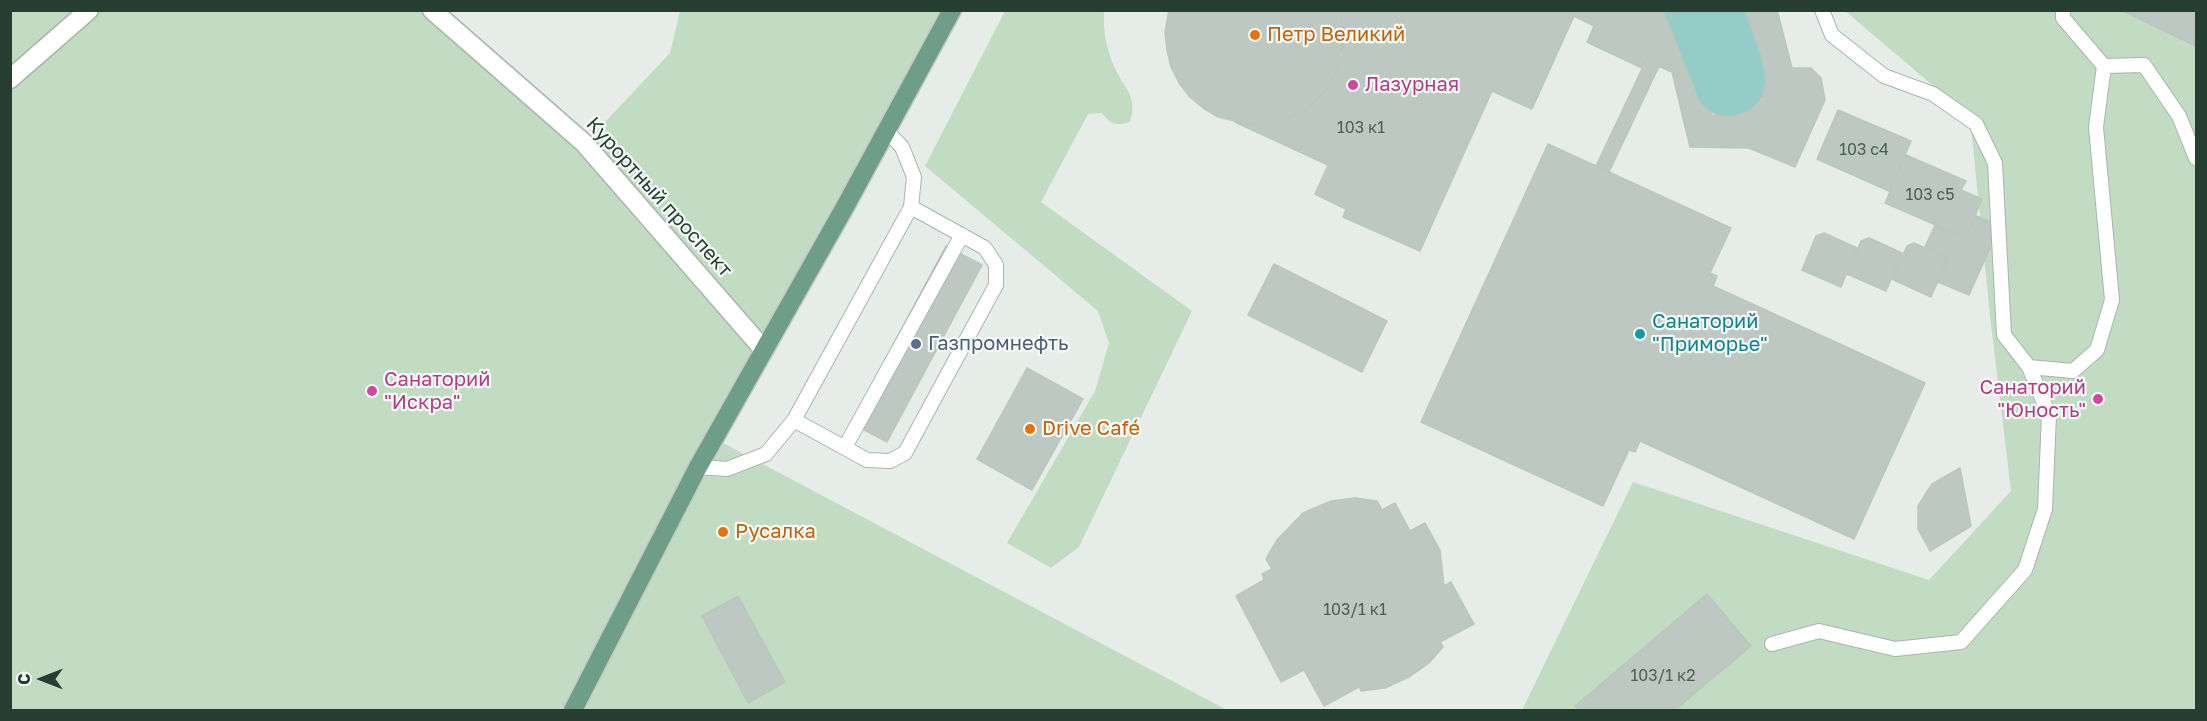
<!DOCTYPE html>
<meta charset="utf-8">
<style>
body{margin:0}
#map{position:relative;width:2207px;height:721px;overflow:hidden;background:#e6ede8;font-family:"Golos Text",sans-serif}
canvas{display:block}
.frame{position:absolute;inset:0;border:12px solid #273e32;pointer-events:none}
.north{position:absolute;left:12px;top:649px;width:60px;height:60px;-webkit-text-stroke:4px #f6faf7;paint-order:stroke;rotate:270deg;font-size:16px;font-weight:700;line-height:24px;text-align:center;color:#273e32}
.north::after{content:'';display:block;margin:auto;width:21px;height:27px;background:#273e32;clip-path:polygon(50% 0,100% 100%,50% 72%,0 100%)}
</style>
<div id="map">
<canvas width="2207" height="721"></canvas>
<div class="frame"></div>
<div class="north">С</div>
</div>
<script>
const g = document.querySelector('canvas').getContext('2d');
g.lineJoin = 'round';
function fill(path, color) { g.fillStyle = color; g.fill(path, 'evenodd'); }
function stroke(path, color, width, dash) { g.strokeStyle = color; g.lineWidth = width; g.lineCap = dash ? 'butt' : 'round'; g.setLineDash(dash || []); g.stroke(path); }
function drawText(font, color, halo, rows, align = 'center') {
  g.font = font + ' "Golos Text",sans-serif'; g.lineWidth = 4.5; g.setLineDash([]); g.textBaseline = 'middle'; g.strokeStyle = halo; g.fillStyle = color; for (const [text, x, y, turn = 0] of rows) {
    g.save(); g.translate(x, y); g.rotate((+turn || 0) * Math.PI / 180); g.textAlign = isNaN(turn) ? turn : align; if (halo) g.strokeText(text, 0, 0); g.fillText(text, 0, 0); g.restore();
  }
}
fill(new Path2D(`
 M10 11H426L590 138 670 53 680 11H951L708 435 1227 710H11Z
 M1005 11H1104C1103 29 1106 49 1114 66 1123 88 1139 96 1130 122 1116 126 1111 125 1102 113L1088 114 1041 202 1192 311 1079 547 1051 568 1007 543 1095 391 1109 343 1098 311 925 166Z
 M1845 11H2196V710H1522L1633 482 1929 580 2011 491 1990 316 1970 117Z`), '#c2dcc3');
fill(new Path2D(`
 M1663 11H1745C1757 44 1789 103 1735 116 1723 119 1710 114 1702 105 1696 99 1693 88 1690 80 1681 57 1672 34 1663 11Z`), '#94ccc8');
const building = new Path2D(`
 M1340 10H1571L1574 16 1532 109 1492 91 1420 251 1343 217 1346 209 1315 194 1328 165 1235 122 1252 125 1270 124 1287 119 1302 111 1316 101 1328 87 1336 72 1342 55 1344 38Z
 M1340 10 1344 38 1336 72 1328 87 1316 101 1302 111 1287 119 1270 124 1252 125 1218 117 1203 108 1190 97 1179 83 1171 67 1167 50 1165 32 1169 10Z
 M1571 10H1663L1700 103 1713 115 1732 117 1749 111 1762 99 1766 79 1761 55 1745 10H1777L1792 68H1811L1821 78 1825 100 1795 167 1749 148 1690 147 1672 72 1658 66 1662 60 1649 54 1642 68 1587 42 1594 26 1574 16Z
 M2121 10H2196V46Z
 M1649 54 1662 60 1609 172 1596 166Z
 M1838 110 1911 141 1889 191 1817 159Z
 M1548 144 1731 228 1710 273 1717 276 1713 286 1925 383 1854 539 1640 441 1635 452 1629 450 1603 506 1421 422Z
 M1906 155 1966 181 1961 190 1982 199 1966 238 1885 203Z
 M1976 216 2000 226 1969 295 1938 282 1949 258 1925 247 1935 225 1966 238Z
 M1824 233 1857 248 1841 287 1802 270 1816 236Z
 M1869 238 1902 253 1886 291 1847 274 1861 241Z
 M1914 243 1948 258 1931 297 1892 279 1907 246Z
 M946 246 982 265 887 442 851 423Z
 M1274 264 1387 321 1362 372 1248 315Z
 M1027 368 1083 399 1032 490 977 459Z
 M1960 468 1971 526 1930 551 1918 529V506L1932 484Z
 M1355 498 1377 501 1382 510 1395 503 1410 531 1425 523 1440 550 1444 586 1451 582 1474 624 1440 642 1443 647 1429 663 1409 677 1385 688 1361 691 1359 687 1324 706 1304 670 1281 682 1236 596 1264 580 1262 574 1272 569 1266 559 1277 540 1303 513 1331 501Z
 M1707 594 1751 646 1675 710H1579L1575 706Z
 M738 596 785 682 748 703 702 616Z`);
fill(building, '#bcc8c1');
stroke(building, '#b9c7be', 1.5);
const service = new Path2D(`
 M1822 10 1832 35 1884 76 1933 94 1976 124 1995 163 2004 335 2029 367 2073 371 2097 350 2112 300 2096 127 2104 66 2063 18V10
 M2104 66 2144 65 2179 116 2196 158
 M794 420 867 460 890 461 905 453 996 285V265L985 248 911 207
 M845 447 962 235
 M698 467 727 469 766 454 794 420 911 207 914 177 902 147 886 130
 M1772 644 1819 631 1895 649 1961 642 2025 570 2045 509 2049 415 2029 367`);
const tertiary = new Path2D(`
 M432 10 584 143 764 350
 M10 79 89 10`);
const primary = new Path2D(`
 M573 710 698 467 846 205 952 10`);
stroke(service, '#a9b5ae', 16);
stroke(tertiary, '#a9b5ae', 21);
stroke(primary, '#c3c9c6', 21);
stroke(service, '#fff', 14);
stroke(tertiary, '#fff', 18);
stroke(primary, '#6f9e88', 18);
for (const [x, y, r, color] of [
 [1255,35,6,"#e8710a"],
 [1353,85,6,"#d1479c"],
 [1640,334,6,"#0f9aa8"],
 [916,344,6,"#5c6f8a"],
 [372,391,6,"#d1479c"],
 [2098,399,6,"#d1479c"],
 [1030,429,6,"#e8710a"],
 [723,532,6,"#e8710a"]
]) { const dot = new Path2D(); dot.arc(x, y, r, 0, 2 * Math.PI); g.fillStyle = color; g.fill(dot); stroke(dot, '#f6faf7', 2); }
drawText('16px', '#4c6056', null, [
 ["103 к1",1361,128],
 ["103 с4",1864,150],
 ["103 с5",1930,195],
 ["103/1 к1",1355,610],
 ["103/1 к2",1663,676]
]);
drawText('20px', '#c56008', '#f6faf7', [
 ["Петр Великий",1267,35],
 ["Drive Café",1042,429],
 ["Русалка",735,532]
], 'left');
drawText('20px', '#b23c85', '#f6faf7', [
 ["Лазурная",1365,85],
 ["Санаторий",384,380],
 ["\"Искра\"",384,403],
 ["Санаторий",2086,388,"right"],
 ["\"Юность\"",2086,411,"right"]
], 'left');
drawText('20px', '#273e32', '#f6faf7', [
 ["Курортный проспект",659,197,48]
]);
drawText('20px', '#0d838f', '#f6faf7', [
 ["Санаторий",1652,322],
 ["\"Приморье\"",1652,345]
], 'left');
drawText('20px', '#4e5e75', '#f6faf7', [
 ["Газпромнефть",928,344]
], 'left');
</script>
